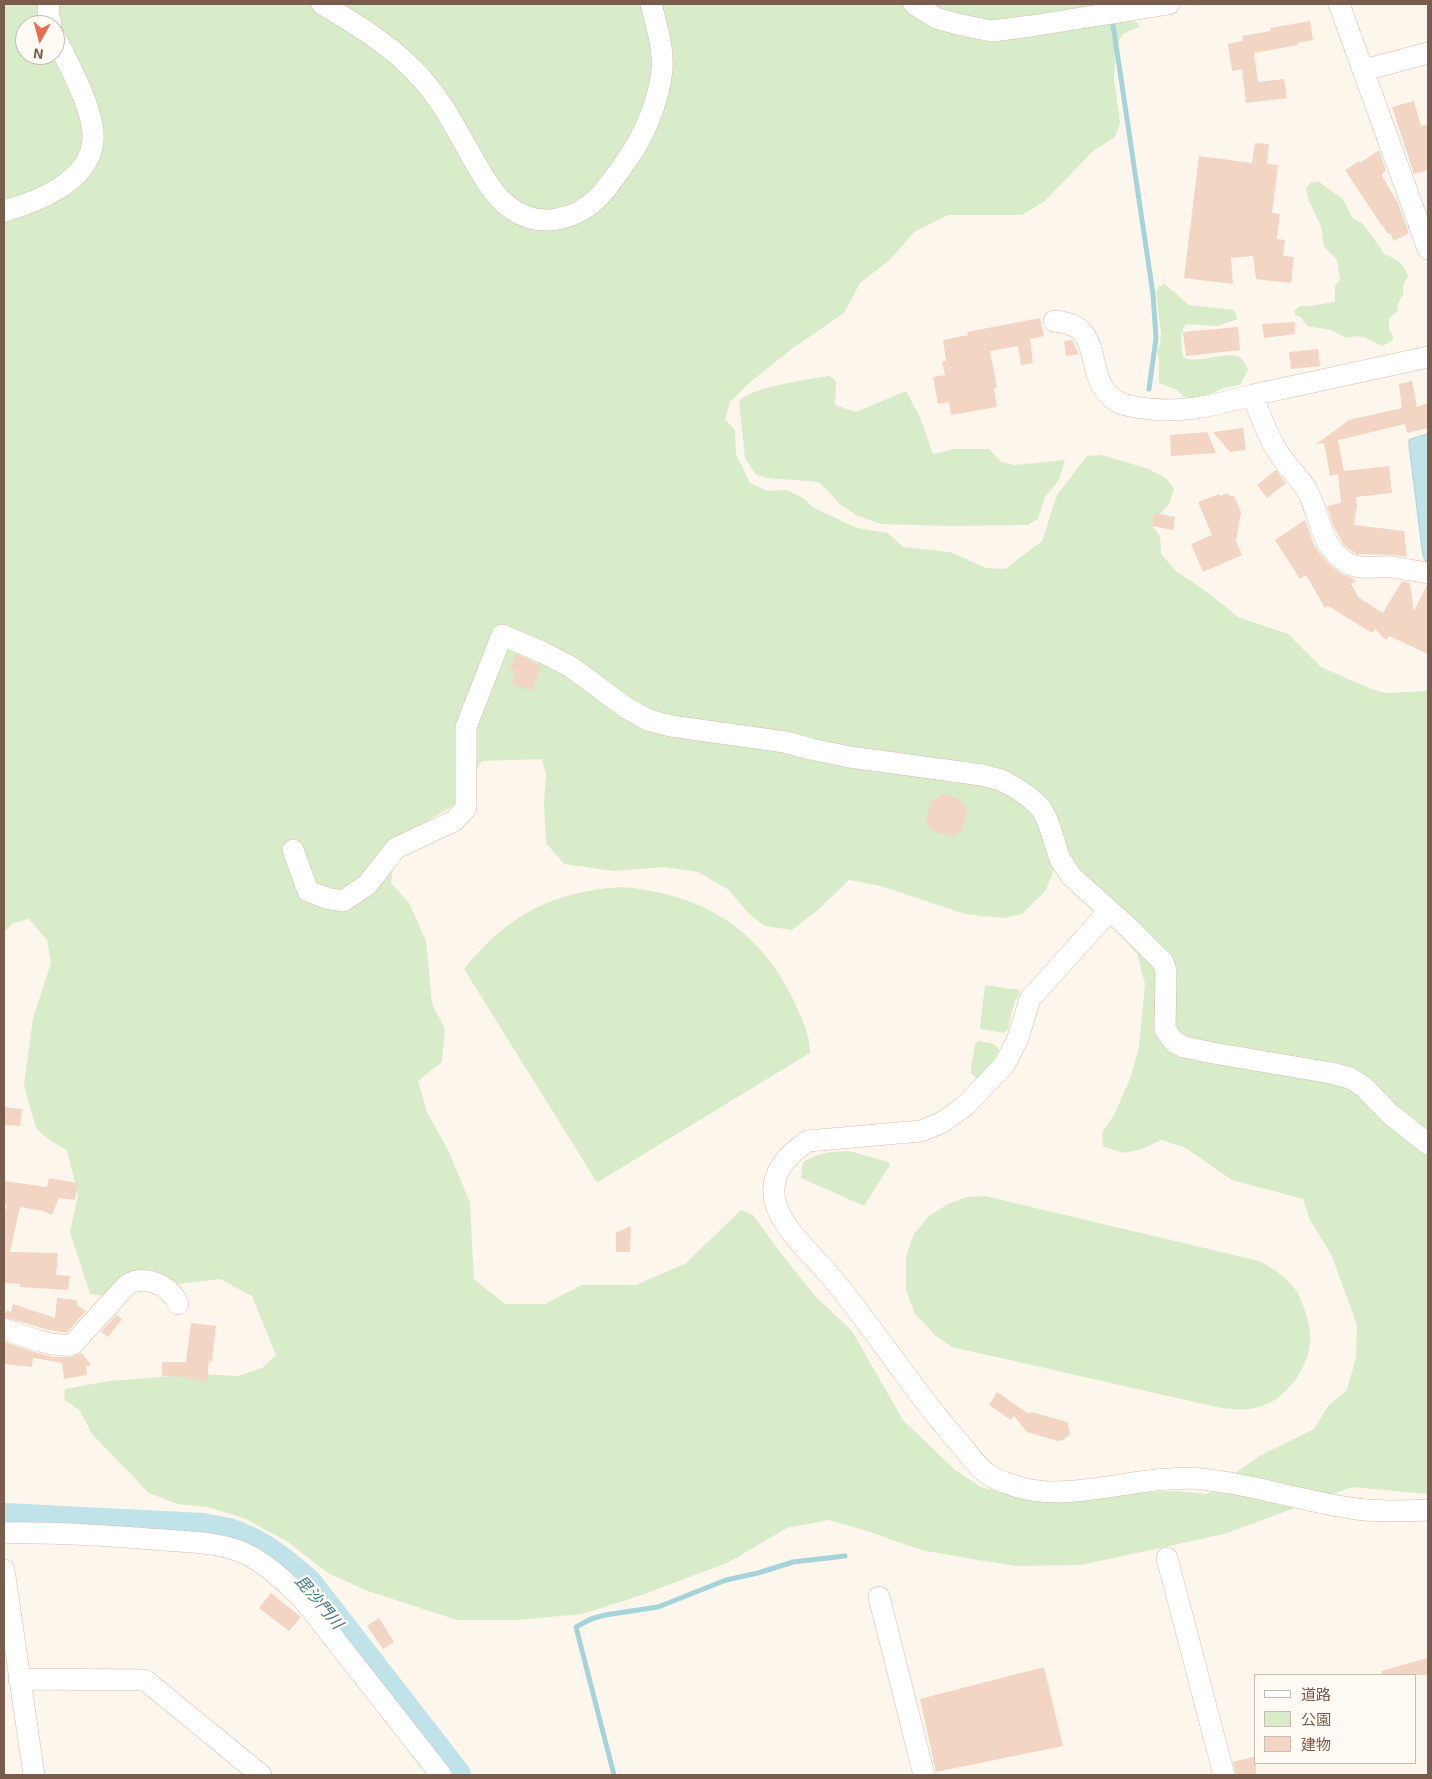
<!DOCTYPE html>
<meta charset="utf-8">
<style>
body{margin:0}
#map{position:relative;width:1432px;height:1779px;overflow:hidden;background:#fdf6ec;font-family:"Exo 2","Noto Sans JP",sans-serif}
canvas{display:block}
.frame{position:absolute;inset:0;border:5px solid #7a5c4d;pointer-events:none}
.legend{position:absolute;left:1254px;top:1674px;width:162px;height:90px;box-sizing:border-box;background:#fffaf3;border:1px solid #cabbb1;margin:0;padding:6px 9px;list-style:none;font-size:15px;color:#7a5c4d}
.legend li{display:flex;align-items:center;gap:10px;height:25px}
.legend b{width:25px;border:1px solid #cabbb1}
.north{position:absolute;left:15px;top:15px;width:50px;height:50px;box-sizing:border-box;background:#fffaf3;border:1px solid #cabbb1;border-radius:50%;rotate:187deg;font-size:14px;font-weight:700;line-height:20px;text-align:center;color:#7a5c4d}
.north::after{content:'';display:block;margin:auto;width:18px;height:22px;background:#e76f51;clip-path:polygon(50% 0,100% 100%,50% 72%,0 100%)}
</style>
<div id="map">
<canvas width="1432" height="1779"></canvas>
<div class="frame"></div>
<ul class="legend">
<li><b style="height:6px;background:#fff"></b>道路</li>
<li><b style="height:14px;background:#d8ecc9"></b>公園</li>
<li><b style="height:14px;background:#f3d5c3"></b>建物</li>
</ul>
<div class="north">N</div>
</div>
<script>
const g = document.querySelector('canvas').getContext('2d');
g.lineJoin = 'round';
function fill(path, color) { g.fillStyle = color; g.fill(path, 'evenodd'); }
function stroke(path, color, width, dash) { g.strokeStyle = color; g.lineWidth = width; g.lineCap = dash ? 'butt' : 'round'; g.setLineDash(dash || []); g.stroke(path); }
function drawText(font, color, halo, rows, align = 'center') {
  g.font = font + ' "Exo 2","Noto Sans JP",sans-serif'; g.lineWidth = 4.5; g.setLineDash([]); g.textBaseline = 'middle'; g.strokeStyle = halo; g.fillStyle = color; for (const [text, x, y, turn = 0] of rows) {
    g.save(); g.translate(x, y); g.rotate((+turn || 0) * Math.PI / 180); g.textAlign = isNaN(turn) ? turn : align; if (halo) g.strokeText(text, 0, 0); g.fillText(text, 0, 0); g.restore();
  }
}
fill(new Path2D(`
 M4 4H1120L1131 20 1138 23 1139 27 1123 34 1116 46 1114 78 1120 123 1115 137 1093 151 1045 201 1022 215H948L914 232 891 259 860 283 844 313 793 348 749 383 730 402 725 419 735 430 736 454 750 483 767 491 787 490 803 498 814 508 857 528 888 533 903 547 950 552 986 568 1005 569 1042 541 1057 495 1087 456 1102 455 1149 469 1167 479 1174 489 1169 504 1151 524 1160 536 1161 554 1177 572 1207 592 1238 617 1288 634 1321 667 1371 689 1386 693 1428 691V1494L1352 1487 1224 1534 1081 1565 1017 1566 972 1559 921 1550 867 1531 828 1520 787 1528 729 1562 642 1595 582 1614 518 1620H457L365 1590 328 1573 288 1542 244 1518 207 1507 177 1504 149 1493 92 1434 80 1411 64 1399 65 1389 109 1381 201 1374 238 1376 262 1368 276 1355 252 1296 220 1279 151 1287 121 1299 90 1294 70 1232 78 1195 67 1150 49 1140 36 1128 24 1085 33 1018 51 963 47 940 29 919 13 923 4 933ZM25 25H55V55H25ZM542 759 546 775 544 801 546 843 564 864 613 871 664 867 698 872 729 890 749 914 765 926 792 930 819 909 849 880 881 886 965 914 1004 918 1022 914 1046 890 1056 864 1112 908 1119 934 1137 954 1145 984 1139 1047 1130 1079 1114 1115 1102 1133 1103 1146 1123 1153 1142 1149 1161 1140 1184 1147 1232 1180 1303 1199 1310 1220 1331 1254 1357 1325 1356 1357 1347 1390 1328 1406 1314 1429 1259 1456 1207 1494 1175 1491 1020 1497 981 1487 955 1470 903 1420 852 1331 814 1295 780 1252 753 1215 741 1210 686 1263 636 1285H582L545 1304H505L474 1279 470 1202 448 1150 427 1112 418 1081 442 1062 445 1029 432 1003 426 941 409 903 391 883 395 856 422 824 454 805 482 761Z
 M1318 181 1343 199 1352 217 1363 224 1380 247 1383 253C1396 260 1402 260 1408 276L1403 286V295L1398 303 1397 312 1389 318V330L1394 338 1390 342 1382 346C1367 339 1363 333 1346 338L1331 330 1307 326 1301 317 1295 315 1294 311 1300 306H1310L1335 302V286L1340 280 1337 260 1324 247 1321 226 1308 199 1306 189 1310 183Z
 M1165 284 1189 305 1234 310 1238 319 1218 326 1186 324C1178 335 1182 345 1183 357 1197 366 1230 348 1242 359 1244 361 1246 366 1248 369L1240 385 1223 388 1198 399 1184 397 1177 390 1159 383V358L1157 352 1160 343 1161 334 1156 292 1159 286Z
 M829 376 836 381 835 405 856 412 906 391 920 417 933 454 954 449H989L1001 462 1015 465 1065 460 1059 480 1045 497 1038 519 1028 525 947 526 881 524 856 515 841 505 819 482 767 478 755 474 745 458 739 401C755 386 806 380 829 376Z
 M622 887C701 894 758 927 793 999 801 1016 810 1034 810 1053L598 1182 596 1181 464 969C507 915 553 891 622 887Z
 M985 985 1019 990 1020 992 1014 1004 1008 1029 1004 1033 982 1029 980 1027Z
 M979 1041 994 1044 999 1050 998 1052 985 1075 977 1079 971 1073V1069L975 1044Z
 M849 1151 888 1162 890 1165 864 1206 801 1178 803 1162C818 1152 831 1152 849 1151Z
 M985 1196 1259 1261C1273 1268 1285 1276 1295 1289 1298 1292 1300 1298 1302 1303 1306 1312 1309 1322 1310 1332 1313 1360 1292 1393 1267 1404 1252 1411 1237 1410 1221 1408L952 1347 936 1336 915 1314 906 1290V1256L914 1234 929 1216 948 1204 967 1197Z`), '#d8ecc9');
const water = new Path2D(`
 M1428 434V565L1423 556 1409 445V440Z`);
fill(water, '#bfe3e8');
stroke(water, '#a5d3da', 1);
stroke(new Path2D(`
 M1112 18 1153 294 1156 338 1149 389
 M614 1775 576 1627 591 1619 605 1615 658 1607 726 1580 758 1573 793 1562 845 1556`), '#a5d3da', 5);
stroke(new Path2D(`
 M4 1518 203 1528C211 1530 221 1531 229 1533 260 1543 284 1563 307 1583L456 1775`), '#bfe3e8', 30);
fill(new Path2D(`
 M1310 21 1313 40 1297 43 1298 45 1254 53 1258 82 1284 79 1287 98 1246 103 1242 69 1232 71 1228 44 1243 41 1242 36 1271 31 1270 28Z
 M1414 101 1421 126 1428 124V170L1414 174 1392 107Z
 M1255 143 1269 144 1267 164 1278 165 1272 213 1280 214 1277 239 1285 240 1283 256 1294 257 1291 283 1256 279 1253 256 1231 258 1233 284 1184 278 1199 156 1252 163Z
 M1379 150 1386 171 1382 174V176L1398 203 1409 233 1394 241 1390 233 1388 234 1383 226H1382L1345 170 1359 161 1360 163Z
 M1040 318 1044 336 1030 339 1033 363 1021 365 1018 346 990 351 997 387 994 389 997 407 951 415 949 402 938 404 933 377 945 375 942 362 946 361 943 340 968 335 967 332Z
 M1295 322V334L1264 338 1262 324Z
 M1238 327 1240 350 1186 356 1183 332Z
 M1072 340 1079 354 1066 356 1064 341Z
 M1318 349 1320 366 1291 369 1289 352Z
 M1412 381 1417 407 1428 403V428L1407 433 1405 424 1338 440 1344 471 1389 466 1392 493 1356 497 1357 505 1354 525 1404 531 1407 557 1392 555 1357 554 1347 548 1342 542 1333 525 1327 506 1341 503 1338 474 1330 476 1324 443 1315 445 1349 420 1402 408 1399 384Z
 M1243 428 1246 450 1230 452 1213 432Z
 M1207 432 1216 453 1171 456 1170 435Z
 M1276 470 1286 483 1267 498 1257 485Z
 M1228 493 1230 496H1234L1241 512 1236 541 1242 555 1203 572 1191 544 1212 535 1198 502 1219 494 1220 496Z
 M1154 513 1175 517 1173 530 1152 526Z
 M1305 520 1314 545 1322 557 1332 567 1342 574 1354 579 1356 581 1351 584 1359 598 1383 613 1402 581 1410 583 1414 611 1427 585H1428V654L1389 636 1386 640 1375 629 1372 633 1328 606 1325 608 1306 575 1300 579 1275 540Z
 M516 654 541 666 532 691 512 683 516 672 510 670Z
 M944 794 960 799 967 811 962 831 952 836 931 831 926 820 932 800Z
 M4 1107 22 1109 20 1126 4 1125Z
 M49 1178 78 1183 75 1200 59 1198 52 1215 44 1211 20 1207 10 1252 58 1253 56 1275 70 1276 68 1290 19 1287 21 1284 4 1283V1218L7 1205H4V1181L47 1187Z
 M631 1226 630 1252H616V1233Z
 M57 1298 77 1300V1305L86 1311 66 1333 49 1330 4 1317 7 1310 11 1312 13 1304 55 1318Z
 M116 1315 122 1319 108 1337 101 1332Z
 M191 1323 216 1326 212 1362 209 1361 207 1381 189 1379V1377L162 1376V1362H186Z
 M4 1342 34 1352 53 1357H73L82 1353 91 1365 86 1366 87 1375 64 1379 62 1363 33 1358 32 1367 4 1364Z
 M997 1392 1029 1414 1032 1412 1064 1421 1068 1423 1070 1434 1063 1440 1058 1441 1027 1432 1014 1416 1011 1420 989 1405Z
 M271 1593 301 1617 289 1631 259 1608Z
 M379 1618 394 1642 383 1649 367 1626Z
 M1428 1658V1675H1382L1381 1671Z
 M1044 1667 1063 1746 936 1772 920 1699Z
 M1256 1756V1775H1236L1233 1762Z`), '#f3d5c3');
const minor = new Path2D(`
 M49 4 48 11 51 25
 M322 4C357 25 394 47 421 78 444 103 459 135 476 164 483 176 491 191 502 201 517 215 536 223 557 219 592 213 607 189 626 161 644 137 659 100 662 70 664 49 656 24 651 4
 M914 4 936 18 961 25 992 31 1031 26 1169 4
 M1339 4 1428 249
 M1364 70 1428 53
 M4 211C37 202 89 182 93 141 96 113 68 63 55 37
 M1054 321C1106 324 1083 373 1111 397 1118 404 1126 405 1135 407 1178 415 1212 406 1253 395
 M1428 357 1253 395C1260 417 1268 437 1281 457 1289 468 1298 477 1305 487 1322 514 1318 548 1349 564 1361 570 1378 566 1391 567 1403 569 1416 571 1428 573
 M293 850 308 891 326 898 343 901 367 885 396 848 454 821 466 808V727L502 635 544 653 571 667 625 707 648 720 671 726 785 742 811 749 850 757 982 775 1001 780 1016 788 1030 798 1041 808 1048 822 1060 859 1071 876 1129 928 1163 962 1166 971 1165 1029 1174 1042 1184 1047 1213 1053 1331 1073 1350 1078 1364 1087 1389 1113 1428 1144
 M1109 911 1030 999 1018 1038 1005 1064 965 1106 941 1123 921 1131 808 1141C787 1155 769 1173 775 1201 780 1225 810 1253 826 1271 872 1324 908 1384 954 1437 965 1448 973 1463 986 1473 994 1480 1008 1483 1018 1487 1057 1499 1107 1486 1148 1481 1161 1479 1174 1479 1187 1478 1201 1478 1216 1481 1230 1483 1270 1490 1310 1502 1350 1508 1375 1512 1402 1511 1428 1510
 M4 1329C25 1336 49 1347 72 1345L125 1287C141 1272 171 1285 178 1304
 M4 1533C57 1532 111 1536 164 1540 188 1542 216 1542 239 1551 264 1561 284 1581 303 1599L441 1775
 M1167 1558 1224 1775
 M4 1570 34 1775
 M879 1597 924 1775
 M19 1679 145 1680 261 1775`);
stroke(minor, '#d1beb0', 22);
stroke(minor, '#fff', 21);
drawText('italic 16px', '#437c86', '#fffaf3', [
 ["毘沙門川",319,1602,50]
]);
</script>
